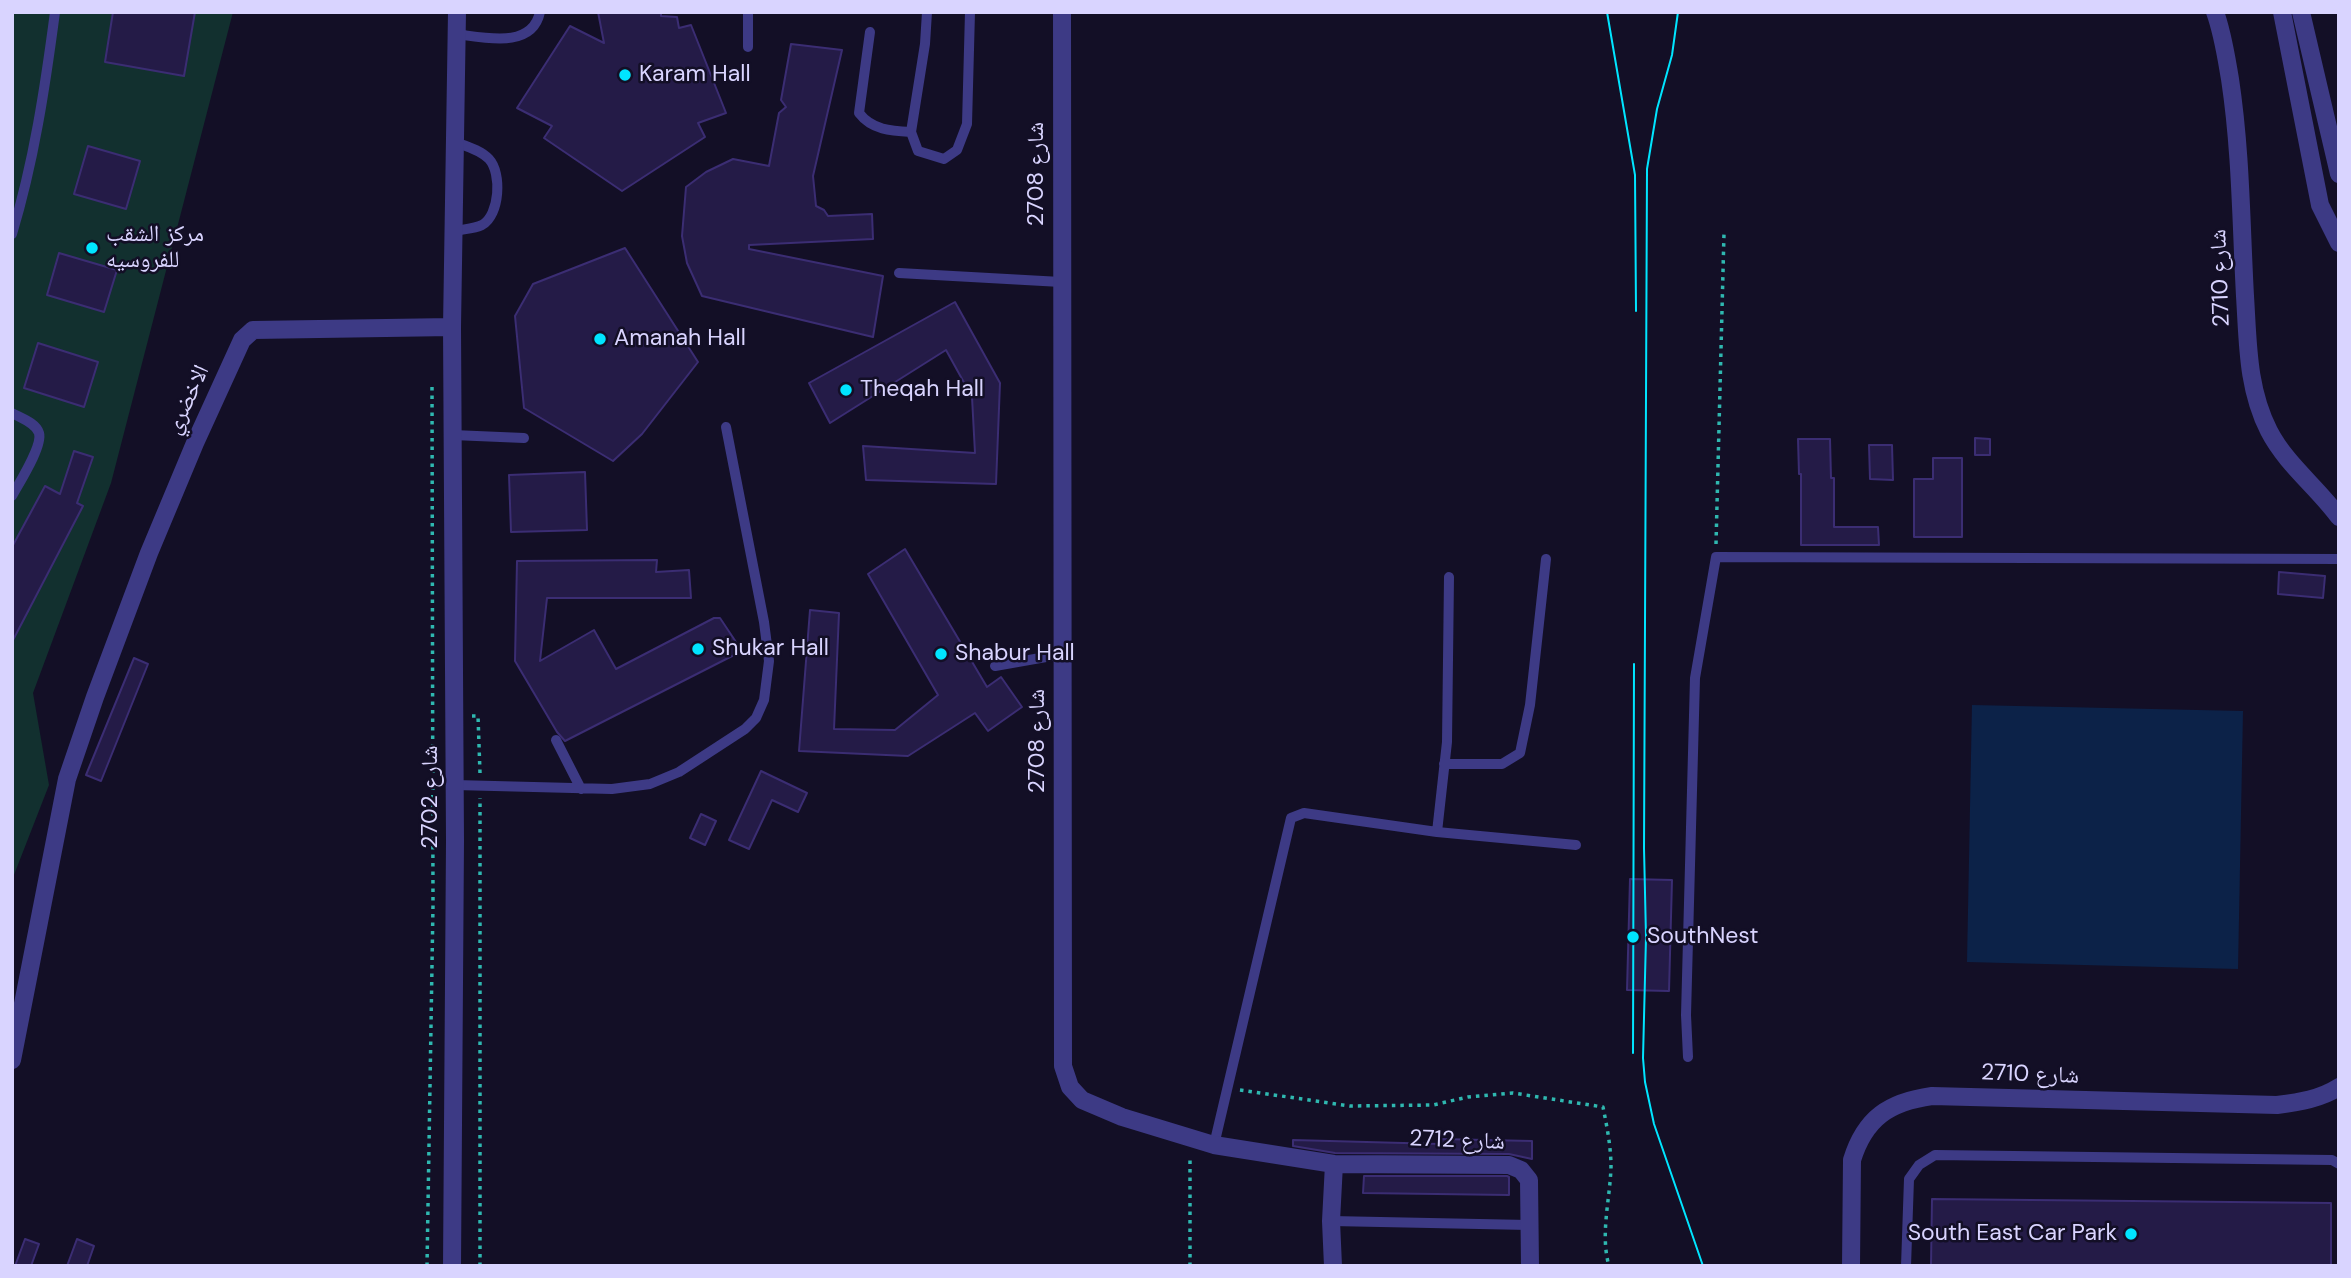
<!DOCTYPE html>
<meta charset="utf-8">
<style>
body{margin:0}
#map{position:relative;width:2351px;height:1278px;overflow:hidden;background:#130f26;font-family:"DM Sans",sans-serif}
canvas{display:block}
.frame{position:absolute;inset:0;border:14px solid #d9d4ff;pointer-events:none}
</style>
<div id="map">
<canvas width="2351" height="1278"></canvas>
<div class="frame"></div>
</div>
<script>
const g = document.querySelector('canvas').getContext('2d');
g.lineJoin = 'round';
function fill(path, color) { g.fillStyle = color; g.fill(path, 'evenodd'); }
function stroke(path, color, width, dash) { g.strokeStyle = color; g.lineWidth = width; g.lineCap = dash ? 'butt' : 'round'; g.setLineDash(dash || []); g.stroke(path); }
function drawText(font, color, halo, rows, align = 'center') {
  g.font = font + ' "DM Sans","Noto Naskh Arabic",sans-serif'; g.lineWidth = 5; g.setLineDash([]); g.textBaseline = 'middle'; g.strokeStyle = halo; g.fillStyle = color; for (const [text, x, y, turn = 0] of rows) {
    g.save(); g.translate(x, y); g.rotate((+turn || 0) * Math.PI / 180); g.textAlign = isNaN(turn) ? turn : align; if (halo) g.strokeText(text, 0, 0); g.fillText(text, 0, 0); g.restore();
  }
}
fill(new Path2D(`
 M12 12H233L111 483 33 693 49 785 12 880Z`), '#12302f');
fill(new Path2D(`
 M1972 705 2243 711 2238 969 1967 962Z`), '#0c2248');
const building = new Path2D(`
 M113 12H195L184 76 105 62Z
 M598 12H661V16L677 17 679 28 691 25 726 113 698 123 705 137 622 191 544 138 552 126 517 108 570 26 604 43Z
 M791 44 842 50 813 176 816 206 824 210 828 216 872 214 873 239 749 245V249L883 276 873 337 702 296 687 263 682 236 686 187 706 172 733 159 769 166 779 113 786 107 781 100Z
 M88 146 140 161 126 209 74 194Z
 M625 248 698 362 642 434 613 461 524 408 515 316 533 284Z
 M59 253 117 270 104 312 47 295Z
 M955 302 1000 383 996 484 866 480 863 446 975 453 972 397 946 350 830 423 809 383Z
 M38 343 98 362 84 407 24 388Z
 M1975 438 1990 439V455H1975Z
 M1798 439H1830L1831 478H1834V527H1878L1879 545H1801V474H1799Z
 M1869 445H1892L1893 480 1870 479Z
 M74 451 93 457 77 503 83 506 12 642V547L45 486 60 494Z
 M1933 458H1962V537H1914V479H1933Z
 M585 472 587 530 511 532 509 475Z
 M905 549 987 687 1001 677 1022 707 988 731 975 713 908 756 799 751 810 610 839 613 834 729 895 730 938 695 868 574Z
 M657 560 656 572 689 570 691 598H547L540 661 594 630 616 669 714 618H720L742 651 565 741 557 732 515 661 517 561Z
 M2279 572 2325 576 2323 598 2278 594Z
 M134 658 148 664 101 781 86 775Z
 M761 771 807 793 798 812 772 800 749 849 729 840Z
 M701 814 716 821 705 845 690 838Z
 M1630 879 1672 880 1669 991 1627 990Z
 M1440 1139 1532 1141V1159L1509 1154 1335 1153 1293 1146V1140L1440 1144Z
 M1364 1176H1507L1509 1177V1195L1363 1193Z
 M1932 1199 2331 1203V1266H1931Z
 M25 1239 39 1244 31 1266H15Z
 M77 1239 94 1246 87 1266H67Z`);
fill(building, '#241b47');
stroke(building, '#3b2d73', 2);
stroke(new Path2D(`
 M1716 544 1724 233
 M472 716H478L480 773
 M1240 1090 1350 1106 1433 1105 1468 1097 1513 1093 1603 1107C1607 1127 1611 1147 1611 1167 1610 1200 1600 1234 1609 1266
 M427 1266 433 905 432 383
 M480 1266V798
 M1190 1266V1157`), '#2fb8b0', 3.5, [3.5, 5]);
stroke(new Path2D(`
 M927 12 925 44 911 132 918 151 944 159 957 150 967 124 970 12
 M870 32 859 113C872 130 891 131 911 132
 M455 34C483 37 532 50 540 12
 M748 47V12
 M455 142C466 146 481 150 489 159 502 173 500 215 482 225 474 229 463 229 455 231
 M12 234C34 161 45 88 55 12
 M899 273 1061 282
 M12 413C21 418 36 423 39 433 43 446 19 483 12 496
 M453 435 524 438
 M995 666 1063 654
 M556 740 581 789
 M1444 764H1502L1520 753 1530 705 1546 559
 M455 785 612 789 650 784 679 772 745 729 756 718 764 700 769 661 764 622 726 427
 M1437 832 1447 742 1449 577
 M1688 1057 1686 1015 1695 678 1716 557 2339 559
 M1214 1145 1291 818 1304 813 1437 832 1576 845
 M1331 1221 1529 1225
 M1906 1266 1909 1179 1919 1165 1935 1155 2332 1160 2339 1164`), '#3d3a85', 10);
stroke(new Path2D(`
 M1062 12 1063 1066 1070 1087 1082 1100 1122 1117 1214 1145 1334 1164 1509 1165 1521 1170 1529 1180 1530 1266
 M2215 12C2223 34 2226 56 2230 79 2241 152 2241 223 2245 296 2248 342 2247 388 2269 431 2286 464 2317 487 2339 517
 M2282 12 2320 205 2339 243
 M2301 12 2339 174
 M12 1060 67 779 95 697 149 553 195 443 242 340 253 330 452 327
 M452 1266 455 841 452 327 457 12
 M1333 1266 1331 1221 1334 1164
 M1851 1266 1852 1160C1865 1118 1889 1102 1932 1096L2277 1105C2300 1102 2320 1099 2339 1087`), '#3d3a85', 18);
stroke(new Path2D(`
 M1607 12 1635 175 1636 311
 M1678 12 1672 55 1657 109 1647 169 1644 848 1646 937 1643 1058 1645 1082 1654 1124 1703 1266
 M1633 1053 1634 664`), '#00e5ff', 2);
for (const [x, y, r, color] of [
 [625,75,7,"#00e5ff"],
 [92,248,7,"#00e5ff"],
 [600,339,7,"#00e5ff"],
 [846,390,7,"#00e5ff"],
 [698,649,7,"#00e5ff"],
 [941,654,7,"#00e5ff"],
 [1633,937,7,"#00e5ff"],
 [2131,1234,7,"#00e5ff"]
]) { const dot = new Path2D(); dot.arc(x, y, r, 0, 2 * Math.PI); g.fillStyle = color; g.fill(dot); stroke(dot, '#130f26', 2.5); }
drawText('23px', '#d9d4ff', '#130f26', [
 ["Karam Hall",639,75],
 ["مركز الشقب",106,235],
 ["للفروسيه",106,261],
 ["Amanah Hall",614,339],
 ["Theqah Hall",860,390],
 ["Shukar Hall",712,649],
 ["Shabur Hall",955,654],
 ["SouthNest",1647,937],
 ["South East Car Park",2117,1234,"right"]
], 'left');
drawText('23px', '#d9d4ff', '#130f26', [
 ["شارع 2708",1037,174,-90],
 ["شارع 2710",2221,278,-92],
 ["الاخضري",188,400,-65],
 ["شارع 2708",1038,741,-90],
 ["شارع 2702",431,797,-90],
 ["شارع 2710",2030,1075,2],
 ["شارع 2712",1457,1141,2]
]);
</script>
